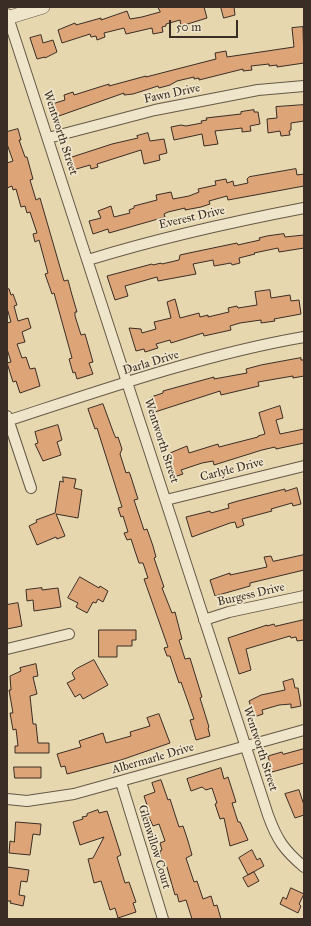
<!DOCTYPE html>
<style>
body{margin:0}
#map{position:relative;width:311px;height:926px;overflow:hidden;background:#e7d7ae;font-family:"IM FELL Great Primer",serif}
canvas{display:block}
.frame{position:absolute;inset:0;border:8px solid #3a2d25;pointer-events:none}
.scale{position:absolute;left:169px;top:20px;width:69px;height:18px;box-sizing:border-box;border:2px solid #3a2d25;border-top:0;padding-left:5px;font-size:12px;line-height:14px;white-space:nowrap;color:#3a2d25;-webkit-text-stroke:3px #efe5ca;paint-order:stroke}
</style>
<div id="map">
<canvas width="311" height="926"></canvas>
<div class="frame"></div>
<div class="scale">50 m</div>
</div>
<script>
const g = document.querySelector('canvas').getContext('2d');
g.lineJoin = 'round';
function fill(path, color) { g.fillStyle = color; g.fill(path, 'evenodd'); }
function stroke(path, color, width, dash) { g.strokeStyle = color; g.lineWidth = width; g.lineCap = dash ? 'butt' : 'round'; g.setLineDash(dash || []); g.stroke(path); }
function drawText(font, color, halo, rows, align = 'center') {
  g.font = font + ' "IM FELL Great Primer",serif'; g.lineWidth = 3.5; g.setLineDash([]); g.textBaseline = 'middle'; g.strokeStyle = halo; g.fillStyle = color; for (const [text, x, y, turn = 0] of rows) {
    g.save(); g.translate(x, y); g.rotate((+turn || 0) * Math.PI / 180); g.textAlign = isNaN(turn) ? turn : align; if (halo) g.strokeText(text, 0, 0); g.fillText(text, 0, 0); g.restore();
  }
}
const building = new Path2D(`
 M158 7H204L207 18 181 26 180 20 166 24V26L162 27 163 32 153 34 152 28 126 34 124 28 104 33 105 37 97 40 96 36 91 37 90 34 62 43 58 30 75 23 76 25 101 18V20L127 11 130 19 142 17 160 12Z
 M221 7H234L235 15 224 18Z
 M303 27 304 63 277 67V65L269 66V64L251 66 252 70 243 71V69L199 80V78L194 79V77L177 81 170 85 159 88 158 86 133 94 124 95V93L56 117 52 104 65 100 64 95 73 92 74 95 109 84V86L146 76V77L216 59 215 53 226 51 227 57 294 47 292 28Z
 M41 35 43 43 53 40 57 52 45 58V57L37 59 30 38Z
 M304 105V121L291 123V130L289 131 290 135 281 136 280 131 268 133 267 119 277 118 276 107Z
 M254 110V112H258L260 124 250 126 251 131 242 132V128L215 131 218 144 204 146 202 134 174 140 171 127 181 125 186 126 202 123 201 121 207 120 206 118 241 114V112Z
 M18 129 21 140H19L25 157H27L33 179 30 180 36 200 40 198 64 281 68 280 72 295 77 312H75V316L81 335 85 334 93 362 89 363 93 374 77 379 75 372 73 373 69 359 72 358 54 293 52 294 45 274 48 273 39 240 35 242 33 234 37 233 30 212 27 213 25 206 21 207 16 189 13 190 12 186 7 188V163L13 161 7 144V132Z
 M148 133 150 141 164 139 167 153 159 155 160 160 144 164 141 150 97 164 98 167 91 169 90 165 73 170 69 158 112 144 138 138 137 136Z
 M296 169 297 175 304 174V186L228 200 227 196 209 201 210 204 201 207 185 210V208L168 212 164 214 165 217 109 233 108 229 93 234 89 221 101 218 98 211 111 206 114 217 130 213 129 210 134 208V206L157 200 156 195 171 192 173 199 189 196 199 192 198 189 216 185 215 181 226 179 227 183 233 181 234 186 248 183 247 179 249 177Z
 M284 234 285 237 304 235V248L279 252 278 248 254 253 255 254 239 258 240 263 232 265 231 263 214 266 213 260 193 264 196 274 158 281 157 277 125 286 128 296 115 300 107 276 152 264 153 265 161 263 162 264 179 260 180 255 189 253 237 243 238 245 242 244 260 240 259 238 267 236Z
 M9 289 11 295 13 294 17 305 14 306 18 321 28 318 31 328 22 332 25 342 17 344 22 358 26 357 30 369 35 368 40 386 20 393 16 381 13 382 7 363 11 362 7 349V323L11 322 7 308V290Z
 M270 290 271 298 290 295 291 301 299 300 301 314 274 319 275 321 261 323V320L240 323 230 326 231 330 204 336 203 333 171 343 170 340 156 344 158 348 145 352 144 349 136 351 129 328 141 329 142 333 156 329 154 322 171 318 167 302 175 299 180 318 199 313 200 317 208 315V317L229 312 228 308 237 306 238 308 257 305 255 292Z
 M301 358V360H304V376L293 378V376L258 382 259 386 221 395 220 391 155 412 151 397 163 393V391L214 377V379L247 373 246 369 261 365Z
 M103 404 114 434 116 438 118 437 122 449 120 454 126 473 129 472 130 474 138 499 134 500 144 530 147 529 153 546 156 557 154 558 164 587 162 588 172 613 175 612 182 639 179 640 185 659 190 658 202 697 200 698 209 727 208 728 210 736 196 740 190 720 194 719 181 682 179 683 170 656H167L164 648 168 647 144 579 148 578 143 563H139L131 539 127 540 124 533 128 532 123 516 121 517 118 508 122 507 97 428 95 429 88 409Z
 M280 406 283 418 276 420 280 434 304 429V443L276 449 275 447 262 450 214 465 213 461 202 463 181 470 183 474 174 477 170 464 173 463 170 453 187 446 189 453 218 444 219 447 258 437V436L265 434 259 413Z
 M58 425 62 440 57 442 61 455 43 461 35 444 38 443 35 432Z
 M63 477 76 479 74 488 82 490 78 518 56 514 65 536 57 539 56 537 37 545 29 526 37 522 36 520 55 513 60 481 63 482Z
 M297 488 301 504 293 506 292 503 271 509 272 511 242 519 244 525 237 528 235 522 230 523 192 537 186 517 210 511 211 513 229 508 228 504 238 501 285 489V491Z
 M304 555V570L250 583V586L215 596 210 580 230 573V575L267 567 264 557 271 556 273 561Z
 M80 577 99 588 100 586 108 591 103 602 98 599 96 603 93 602 87 613 76 607 78 603 68 598Z
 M42 588V590L58 588 61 607 34 611 33 600 27 601 26 590Z
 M18 603 22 626 7 629V605Z
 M304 620V640L297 641 296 637 291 638 290 636 246 649 251 670 239 674 228 638 267 625V626L274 624 275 626Z
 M99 630H136V640H132V646H117V657H99Z
 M94 660 108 685 83 699 80 694 75 697 67 683 75 679 72 673 76 669Z
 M36 664 38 676 33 677 37 694 30 696 33 724H36L38 743H49V753H15V746H18L16 729 13 730 10 713H13L9 690H11L10 676 21 671 20 668Z
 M293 679 295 688H298L301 706 291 708V704L279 705 262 710 263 714 254 717 249 701 261 695 285 690 283 682Z
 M159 714 170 743 121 760 67 774 65 766 61 767 57 754 81 747 79 741 103 733 106 743 131 736 130 732 150 726 147 718Z
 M304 749V763L272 772 268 756 282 752 283 754Z
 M14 767H41V778H15Z
 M221 768 224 779 228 777 236 802 232 803 238 822H240L248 840 230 846 224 818 220 819 215 804 217 803 212 788 206 790 202 787 191 791 187 779Z
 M161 780 168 800 170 799 179 827 183 826 188 841 192 855 186 858 194 882 197 881 203 899 211 896 214 906 217 905 221 919H192L186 900 179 902 177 894 175 895 166 864 163 865 161 857 160 851 162 850 160 843 165 841 159 824 153 826 144 806 147 805 144 796 155 792 152 783Z
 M299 790 304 805V815L295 818 285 794Z
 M98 810 99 813 107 811 121 855 117 857 125 883 129 882 136 902 133 903 136 912 118 918 115 908 110 910 101 881 94 883 88 859 93 858 104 837 80 845 73 822 83 819 82 817 87 816V814Z
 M16 822 41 824 40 835 33 834 30 855 9 853 10 841 14 842Z
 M252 850 257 860 260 858 264 866 248 875 239 858Z
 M7 867 29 870 27 882 21 881 19 895 25 896 23 906 10 903 11 901H7Z
 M254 872 259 881 248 887 243 878Z
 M291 888 304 894 299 904 301 906 298 913 280 904 283 897 286 899Z`);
fill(building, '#dca477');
stroke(building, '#3a2d25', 1);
const minor = new Path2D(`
 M7 14 268 815C277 840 284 850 304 867
 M48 138 155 110 258 90 304 86
 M88 260C159 238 231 222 304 208
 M7 416 31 488
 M7 421C102 390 205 354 304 337
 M166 500 304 466
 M204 620 229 612 304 596
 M7 649 69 634
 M121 782 163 919
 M7 799 27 801 74 794 304 730`);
const tertiary = new Path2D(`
 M7 18 43 7`);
stroke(minor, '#655847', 12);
stroke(tertiary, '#655847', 14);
stroke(minor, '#efe5ca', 10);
stroke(tertiary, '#efe5ca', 13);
drawText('12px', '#3a2d25', '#efe5ca', [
 ["Fawn Drive",172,94,-12],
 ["Wentworth Street",60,133,72],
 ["Everest Drive",192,218,-13],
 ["Darla Drive",151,363,-17],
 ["Wentworth Street",161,441,72],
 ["Carlyle Drive",232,470,-14],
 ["Burgess Drive",251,595,-13],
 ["Wentworth Street",260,749,72],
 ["Albermarle Drive",153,759,-16],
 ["Glenwillow Court",154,847,73]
]);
</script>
